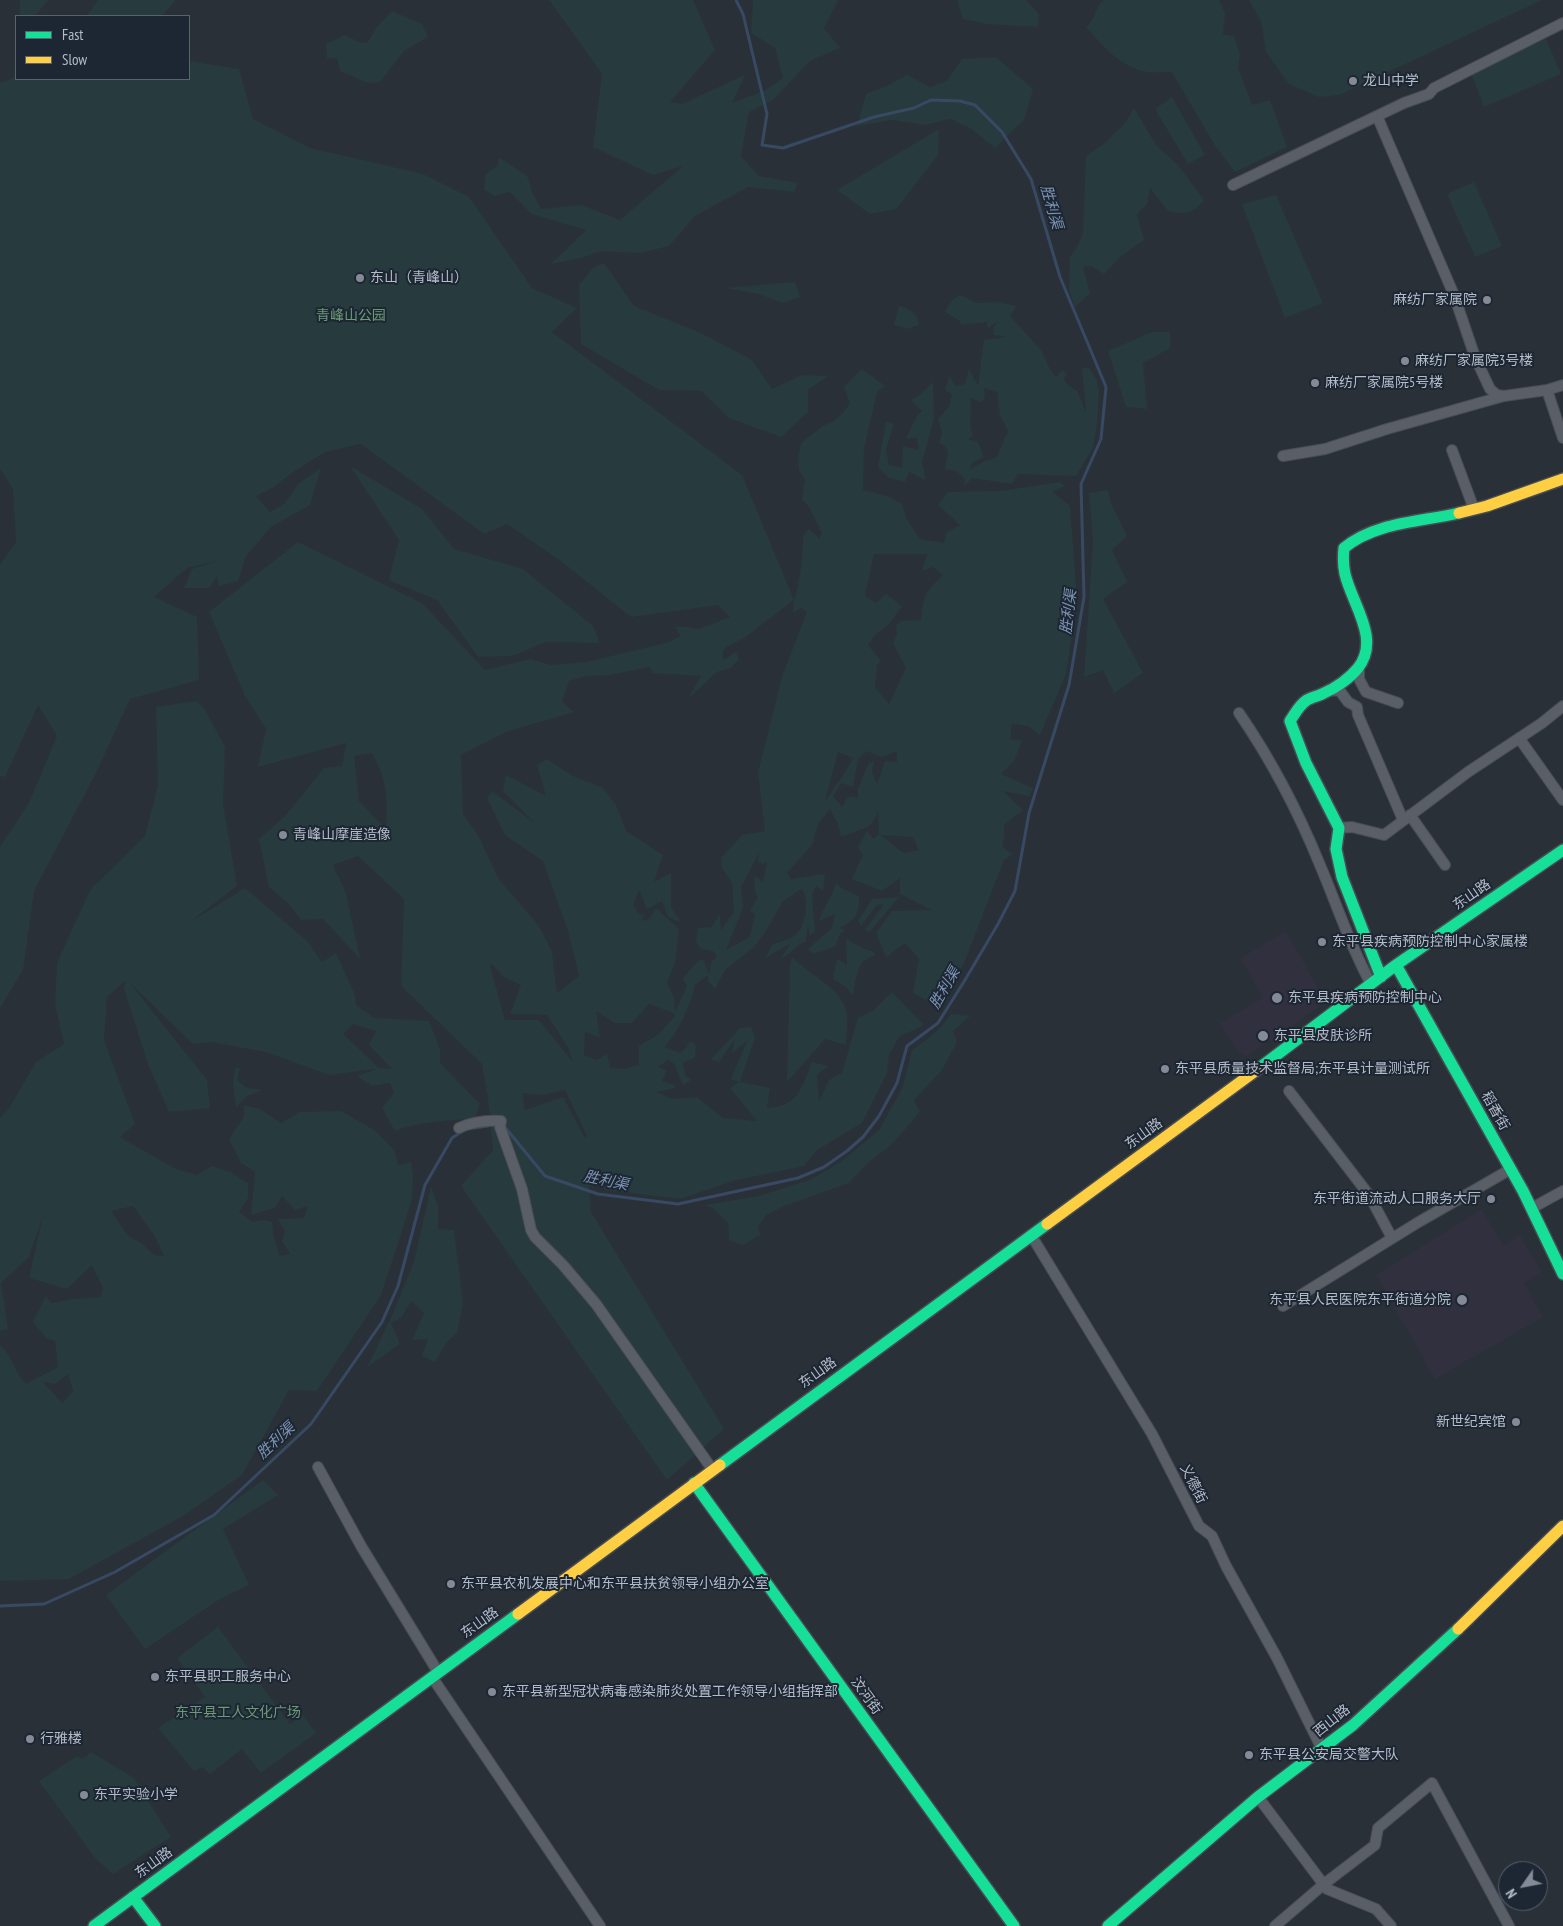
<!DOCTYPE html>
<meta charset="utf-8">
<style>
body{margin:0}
#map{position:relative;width:1563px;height:1926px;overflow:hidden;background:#2a3038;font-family:"PT Sans Narrow",sans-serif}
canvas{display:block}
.legend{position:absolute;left:15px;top:15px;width:175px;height:65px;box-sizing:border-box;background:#1d2633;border:1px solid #59626f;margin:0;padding:6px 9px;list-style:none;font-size:15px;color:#b4bcc9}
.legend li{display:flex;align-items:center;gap:10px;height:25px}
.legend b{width:25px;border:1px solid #59626f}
.north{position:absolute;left:1498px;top:1861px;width:50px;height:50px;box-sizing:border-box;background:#1d2633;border:1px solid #59626f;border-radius:50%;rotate:237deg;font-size:14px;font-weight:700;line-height:20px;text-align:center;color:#b4bcc9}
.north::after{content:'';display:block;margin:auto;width:18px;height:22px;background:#848b96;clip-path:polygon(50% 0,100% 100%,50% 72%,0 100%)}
</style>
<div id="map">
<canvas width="1563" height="1926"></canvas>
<ul class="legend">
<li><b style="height:6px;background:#16e098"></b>Fast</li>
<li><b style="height:6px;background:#ffcf43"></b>Slow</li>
</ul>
<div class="north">N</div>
</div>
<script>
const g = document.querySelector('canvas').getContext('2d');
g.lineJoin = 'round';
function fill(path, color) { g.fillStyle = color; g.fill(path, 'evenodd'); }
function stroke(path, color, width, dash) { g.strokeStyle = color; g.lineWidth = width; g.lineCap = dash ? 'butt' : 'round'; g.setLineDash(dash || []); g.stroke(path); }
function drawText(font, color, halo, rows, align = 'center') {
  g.font = font + ' "PT Sans Narrow","Noto Sans SC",sans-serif'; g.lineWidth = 4; g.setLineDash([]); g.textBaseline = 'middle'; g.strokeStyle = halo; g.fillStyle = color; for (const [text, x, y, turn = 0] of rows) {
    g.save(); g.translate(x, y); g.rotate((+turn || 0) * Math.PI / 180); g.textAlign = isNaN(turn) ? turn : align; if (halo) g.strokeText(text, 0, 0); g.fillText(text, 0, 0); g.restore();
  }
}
fill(new Path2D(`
 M1286 931 1326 1002 1246 1057 1239 1052 1219 1024 1262 998 1241 958Z
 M1482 1209 1503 1246 1520 1235 1542 1272 1524 1283 1543 1317 1435 1379 1376 1275Z`), '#31303e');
fill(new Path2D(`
 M20 0H48L35 16H20Z
 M98 0H176L162 16H87Z
 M549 0H693L715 50 670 102 682 104 745 75 732 103 764 91 783 78 775 48 751 33 753 0H838L824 28 840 48 811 60 773 100 749 112 741 156 759 176 798 183 794 192 748 187 695 216 669 246 640 253 601 251 581 258 551 264 586 230 532 214 510 192 495 196 484 190 486 174 498 165 499 157 527 176 530 183 531 190 541 209 581 205 620 220 683 166 653 175 593 147 602 74Z
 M957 0H1026L1039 14 1038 27 987 24 963 19Z
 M1104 0H1219L1225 13 1223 34 1234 36 1240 55 1238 68 1252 105 1270 100 1287 147 1235 172 1214 144 1172 72C1164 72 1156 73 1148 72 1122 69 1103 46 1086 27 1096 20 1094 7 1104 0Z
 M1249 0H1542L1339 95 1319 97 1289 84 1266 52 1261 21Z
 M392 11 422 24 428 37 404 51 380 82 367 83 340 71 337 58H327L326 44 345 35 359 42 367 43 377 27Z
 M1546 39 1561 74 1484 107 1471 73Z
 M996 57 1033 89 1024 120 995 148 970 128 950 119 925 125 892 120 857 126 866 94 887 86 907 75 930 87 947 81 962 59Z
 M189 61 239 69 253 119 310 148 423 174 469 197 532 288 577 308 552 332 742 475 794 600C799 589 804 548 803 536L809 529 819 538 822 533 809 507 802 499 805 480 799 470 798 458 801 443 823 426 834 421 843 413 850 403 844 387 862 369 885 386 877 392 864 449 863 490 887 496 902 504 906 518 920 539 944 543 946 533 960 525 938 505 948 492 1000 491 1060 482 1065 486 1053 492 1070 506 1077 600 1066 674 1040 735 1028 726 1012 724 1010 739 1022 741 1014 761 1001 774 1033 788 1029 796 1003 791 1023 810 1004 825V838L1002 846 1009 852 1013 854 1004 860 964 963 941 1008 913 993 919 959 905 943 886 957 876 933 892 911 932 910 900 894V878L882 891 852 879 863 855 858 848 867 830 873 839 879 834 878 812 873 822 868 827 841 837 838 824 830 809 818 824 812 845 787 873 791 879 825 874 823 891 816 886 812 895 815 931 810 936 808 926 806 941C795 946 790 954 780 960L790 944 765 958 772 945C778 942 788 940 794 936 806 927 810 901 802 889L783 901 766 931 754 947 725 970 715 989 708 981V975L695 985C690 1007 679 1030 665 1047L680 1053 687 1047 690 1041 696 1045 695 1058 683 1062 685 1075 691 1080 683 1085 674 1064 667 1059 663 1064 658 1066 667 1071 662 1081 675 1085V1088L656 1092 672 1099 697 1097 723 1118 757 1121 730 1088 739 1082 731 1079 747 1041 732 1053 735 1039 719 1062 711 1059 740 1028 751 1027 755 1038 740 1082 770 1088 767 1108C798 1107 802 1087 812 1062L828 1066 817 1075 819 1101 829 1080 842 1073 858 1018 874 1010 892 992 924 1025 899 1037 889 1055 887 1073 862 1123 817 1150 804 1166 733 1181 680 1199 606 1190 601 1186H589L591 1212 724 1429 667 1480 461 1186 493 1150 488 1098 482 1064 401 986 404 899 358 856 333 865 346 893 360 959 323 919 301 920 289 904 269 887 259 839 286 815 324 768 342 766 346 743 258 767 266 729 245 696 209 612 298 542 422 603 485 670 531 659 551 665 586 662 666 643 681 636 675 627H688L699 629 730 617 718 605 631 617 562 562 507 524 484 534 361 444 325 452 293 472 274 487 256 496 270 512 285 503 298 484 321 468 310 505 271 527 246 556 238 581 219 586 217 577 209 588H184L192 569 217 561 187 568 154 597 197 617 199 680 130 699 95 775 34 891 23 970 0 1008V847L29 803 57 736 38 705 5 777 0 776V565L16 542 13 489 0 469V83L16 77V79H189ZM874 554H927L922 571 933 567 943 575C925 592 923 596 921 620L902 621 896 625 897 633 893 643 906 668 889 704 875 687 877 665 881 661 868 645 875 635 889 624 902 606 886 594 876 603 865 596ZM794 600 793 612 801 608 807 612 783 674 758 772 765 831 742 835 721 858 722 868 732 883 734 912 721 930 720 914 711 927 698 928 696 942 701 949 713 951 717 957 711 962 709 974 703 959 698 961 683 978 687 986 675 1012 674 998 667 983 675 963 679 929 656 908 650 918 645 921 642 919 645 915 637 913V909L633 906 639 890 647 909 662 901 668 917 682 923 671 907V873L654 882 663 855 626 831 616 805 603 788 573 776 547 759 537 765 546 796 506 775 503 791 536 824 492 791 487 798 505 835 543 861 569 934 579 976 557 993 552 952 539 926 498 878 479 837 463 814 461 755 506 732 574 712 562 702 569 681 586 676 610 675 650 667 653 673 701 676 688 699 717 672 731 668 739 659 736 652 723 660V651L726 647 744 638ZM866 751 882 757 897 751V762L885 761 877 784 872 772 874 761 869 763 858 788V799L854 796 847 798 842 807 833 796 841 783 853 787 858 759ZM838 752 853 758 846 771 825 801ZM372 753C387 780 388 799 386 829L359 801 354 756ZM880 835 913 837 919 850 904 853C895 848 889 840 880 835ZM759 853 758 862 765 864V861L767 863 763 882 754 875 755 892 758 897 750 911 755 914 750 937 726 950 743 908 741 887ZM492 964 504 977 521 985 510 1014 547 1015 569 1049 572 1061 539 1020H505L490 966ZM649 1004 674 1013 675 1016 659 1034 639 1046V1065L625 1069 610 1068 607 1053 597 1060 584 1055 585 1032 600 1038 596 1011 615 1023H632ZM565 1090 587 1136 585 1138 563 1097 525 1110 522 1093 541 1095Z
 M1172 97 1205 155 1188 164 1155 109Z
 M1134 108 1156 145 1178 165 1204 200C1192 215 1186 214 1168 211L1150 188 1147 204 1137 214 1144 240 1121 256 1104 274 1091 266 1083 267 1090 293 1075 307 1069 290 1070 257 1076 249 1083 233 1086 156 1105 143 1125 123Z
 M939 129 938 155 896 209 870 214 837 190Z
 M1474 182 1502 246 1475 257 1447 194Z
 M1276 195 1323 303 1285 318 1242 204Z
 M604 263 634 306 701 333 752 360 772 389 802 375 828 376 808 390V412L781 437 729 418 701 391 659 390 581 344 579 285 593 268Z
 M795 282 800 297 783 303 759 294 725 288Z
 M960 295 977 303 996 302 1016 306 1010 316 1041 350 1051 371 1056 377 1062 370 1067 374 1063 378 1068 385 1077 391 1086 412 1082 368H1089L1097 380 1099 394 1097 424 1093 448 1076 476 1018 474 1012 484 972 478 964 487 965 479 957 471 945 469 948 452 945 446 939 443 942 433 938 419 949 407 952 394 945 390 949 376 956 386 965 384 969 369 978 386 984 340 1007 337 994 335 993 328 997 322 988 328 986 322 961 325 960 321 945 312 952 300ZM984 388 997 392 1000 415 1008 431 997 457 983 462 969 470 973 462 984 457 978 442 968 439 973 436C967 422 973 411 970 398L982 402 985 396Z
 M899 306C911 310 917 312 919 325L908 329 894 325Z
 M1152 332H1170V348L1143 363 1147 409 1126 407 1108 351Z
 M933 382 934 419 922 462 926 481 909 472 905 482 889 478 878 467 886 422 894 424 886 450 889 465 902 468 903 446 919 450 917 438H906L917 416 922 411 911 400 921 394Z
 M350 466 422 509 454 549 523 569 593 626 600 643 546 642 512 656 478 657 437 600 389 580 399 540Z
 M1108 490 1111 503 1127 536 1112 550 1127 582 1103 599 1143 673 1114 693 1103 670 1084 677 1093 540 1089 493Z
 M196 701 204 708 225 747 223 804 237 886 190 922 245 888 308 942 322 962 336 953 355 995 356 1005 374 1018 429 1021 440 1049V1063L480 1104 475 1119C455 1119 413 1123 395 1131L382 1108 394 1093 390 1083 372 1086 357 1076 376 1069 329 1075 266 1052 210 1042 193 1044 130 983 207 1080 210 1108 169 1112 148 1064 124 989 126 980 107 997 104 1040 135 1124 120 1137 176 1169 197 1175 212 1166 230 1172 248 1183V1198L239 1212 252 1222 262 1220 272 1222 274 1238 280 1256 290 1254 282 1241 285 1232 278 1219 304 1218 308 1206 295 1210 282 1196 275 1208 251 1215 255 1172 241 1163 229 1139 244 1117V1105L260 1109 281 1123 300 1112 341 1111 374 1130 394 1150 398 1165 411 1162 413 1176 412 1200 381 1295 317 1391 289 1390 242 1475 183 1516 69 1579 0 1581V1345C12 1355 15 1373 26 1384L58 1367 55 1341 46 1338 33 1322 46 1296 51 1303 74 1299 101 1297 103 1288 92 1265 67 1289 29 1278 43 1216 29 1257 1 1283 8 1329 0 1331V1118L9 1108 36 1062 64 1044 55 1004 57 963 90 890 145 836 158 785 156 707ZM353 1024 376 1031 369 1045 392 1069 379 1068 343 1034ZM133 1206 154 1235 164 1256 154 1255 141 1243 128 1236 111 1211ZM68 1374 73 1391 62 1403 43 1382 55 1384Z
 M836 883 841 888 859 896C859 914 857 919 840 928L845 930 840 934 835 947 813 954 808 949 832 928 835 914 819 921C823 907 832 897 836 883Z
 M899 897 869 933 865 930 884 904 877 905 861 926 858 921 872 899Z
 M846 939 867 950 873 951 875 955 862 962 856 977 853 996 846 987 833 979 837 959 847 965Z
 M792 957C808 974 841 988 846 1010 849 1021 846 1035 846 1045L825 1039 787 1082 790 966Z
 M951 1014 970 1016 953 1031 957 1042 942 1070 914 1100 920 1112 891 1145 869 1162 849 1183 784 1206 766 1215 758 1227 760 1235 743 1245 729 1240 728 1223 713 1208 704 1205 759 1196 812 1179 842 1161 879 1130 902 1089 912 1050C928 1039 940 1030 951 1014Z
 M235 1068H240L237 1080 247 1088 263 1090 247 1096 236 1107 233 1083Z
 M431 1186 438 1206V1229L454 1230 463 1303 457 1333 446 1343 435 1362 422 1356 428 1339 412 1340 424 1313 411 1301 401 1318 391 1323 400 1344 367 1367 391 1318 414 1262Z
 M263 1480 278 1495 223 1529 249 1585 220 1599 145 1649 106 1595Z
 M218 1627 290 1724 303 1715 316 1733 261 1773 242 1749 210 1774 203 1767 194 1771 158 1728 205 1697 177 1658Z
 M91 1752 134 1778 171 1837 113 1874 95 1858 39 1781 77 1756 83 1759Z`), '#273a3e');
stroke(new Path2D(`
 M504 1126 545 1176 598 1194 678 1204 798 1178 824 1167 847 1151 863 1137 879 1116 897 1083 907 1046 938 1023 965 980 998 924 1015 891 1029 813 1069 685 1084 597 1081 484 1101 439 1106 387 1060 277 1031 179 1002 132 975 105 960 101 931 100 914 108 874 117 783 148 762 145 767 114 743 14 736 0
 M474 1128 488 1126
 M0 1606 44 1604 115 1572 214 1515 311 1424 382 1322 398 1286 425 1185 452 1138 461 1132`), '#384963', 3);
const street = new Path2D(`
 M1377 116 1454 295 1475 357 1490 389 1497 395 1504 396
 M1233 185 1404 103 1429 94 1434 88 1563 23
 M1547 390 1563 438
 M1452 450 1474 509
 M1283 456 1325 449 1387 429 1504 396 1547 390 1563 385
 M1359 667V679L1366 692 1398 703
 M1329 690 1340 691 1348 702 1357 707 1358 715 1403 820
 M1239 713C1272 761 1298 811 1320 865 1337 905 1350 946 1371 984
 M1519 738 1563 800
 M1410 815 1445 865
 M1339 828 1352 827 1384 835 1468 772 1542 723 1563 706
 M1289 1091 1369 1195 1392 1238
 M459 1128C472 1122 486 1120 501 1121L500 1127 522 1189 531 1230 535 1237 563 1265 596 1304 712 1469
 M1532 1208 1563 1191
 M1031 1235 1152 1434 1199 1526 1212 1536 1226 1566 1277 1658 1322 1749
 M1283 1306 1417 1223 1511 1169
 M318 1467 361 1546 438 1672
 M432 1677 600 1926
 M1258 1797 1327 1889 1376 1909 1391 1926
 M1275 1926 1324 1884 1375 1845 1378 1828 1432 1783 1509 1926`);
const fast = new Path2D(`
 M1396 965 1523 1191 1563 1274
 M1381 977 1342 877 1336 849 1339 828 1306 763 1290 721C1295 714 1299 705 1307 700 1312 697 1319 696 1324 693 1336 688 1350 678 1358 668 1381 639 1352 604 1345 574 1343 565 1343 557 1344 548 1375 522 1421 522 1459 513
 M1258 1069 1396 965 1563 850
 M720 1465 1047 1224
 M694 1483 1014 1926
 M133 1897 155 1926
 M94 1926 518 1614
 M1108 1926 1258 1797 1353 1725 1458 1629`);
const slow = new Path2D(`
 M1459 513 1487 506 1563 479
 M1047 1224 1258 1069
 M518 1614 720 1465
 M1458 1629 1563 1526`);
stroke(street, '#484c53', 12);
stroke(fast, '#484c53', 14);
stroke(slow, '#484c53', 14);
stroke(street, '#5a5e66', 10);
stroke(fast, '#16e098', 11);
stroke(slow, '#ffcf43', 11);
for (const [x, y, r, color] of [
 [1353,81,5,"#848b96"],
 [360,278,5,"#848b96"],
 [1487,300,5,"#848b96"],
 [1405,361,5,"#848b96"],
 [1315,383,5,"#848b96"],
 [283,835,5,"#848b96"],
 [1322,942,5,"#848b96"],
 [1277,998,6,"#848b96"],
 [1263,1036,6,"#848b96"],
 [1165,1069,5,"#848b96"],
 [1491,1199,5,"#848b96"],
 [1462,1300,6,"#848b96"],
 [1516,1422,5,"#848b96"],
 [451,1584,5,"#848b96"],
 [155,1677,5,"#848b96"],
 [492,1692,5,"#848b96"],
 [30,1739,5,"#848b96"],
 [1249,1755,5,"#848b96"],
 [84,1795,5,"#848b96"]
]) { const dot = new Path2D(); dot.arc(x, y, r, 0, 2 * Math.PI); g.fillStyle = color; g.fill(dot); stroke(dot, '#1d2633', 2); }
drawText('14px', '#b4bcc9', '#1d2633', [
 ["龙山中学",1363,81],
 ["东山（青峰山）",370,278],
 ["麻纺厂家属院",1477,300,"right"],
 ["麻纺厂家属院3号楼",1415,361],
 ["麻纺厂家属院5号楼",1325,383],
 ["青峰山摩崖造像",293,835],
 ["东平县疾病预防控制中心家属楼",1332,942],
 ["东平县疾病预防控制中心",1288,998],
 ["东平县皮肤诊所",1274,1036],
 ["东平县质量技术监督局;东平县计量测试所",1175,1069],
 ["东平街道流动人口服务大厅",1481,1199,"right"],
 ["东平县人民医院东平街道分院",1451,1300,"right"],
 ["新世纪宾馆",1506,1422,"right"],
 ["东平县农机发展中心和东平县扶贫领导小组办公室",461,1584],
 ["东平县职工服务中心",165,1677],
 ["东平县新型冠状病毒感染肺炎处置工作领导小组指挥部",502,1692],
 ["行雅楼",40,1739],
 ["东平县公安局交警大队",1259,1755],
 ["东平实验小学",94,1795]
], 'left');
drawText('14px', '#6b9a76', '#1d2633', [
 ["青峰山公园",351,316],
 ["东平县工人文化广场",238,1713]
]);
drawText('14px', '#b4bcc9', '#1d2633', [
 ["东山路",1472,895,-35],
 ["稻香街",1495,1111,61],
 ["东山路",1144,1134,-36],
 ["东山路",818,1373,-36],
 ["义德街",1193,1484,63],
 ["东山路",480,1623,-36],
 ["汶河街",866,1696,54],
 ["西山路",1332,1721,-39],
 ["东山路",154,1863,-36]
]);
drawText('italic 15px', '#7c92b1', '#1d2633', [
 ["胜利渠",1051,207,74],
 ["胜利渠",1069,612,-83],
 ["胜利渠",945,988,-60],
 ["胜利渠",606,1181,12],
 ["胜利渠",276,1441,-43]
]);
</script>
